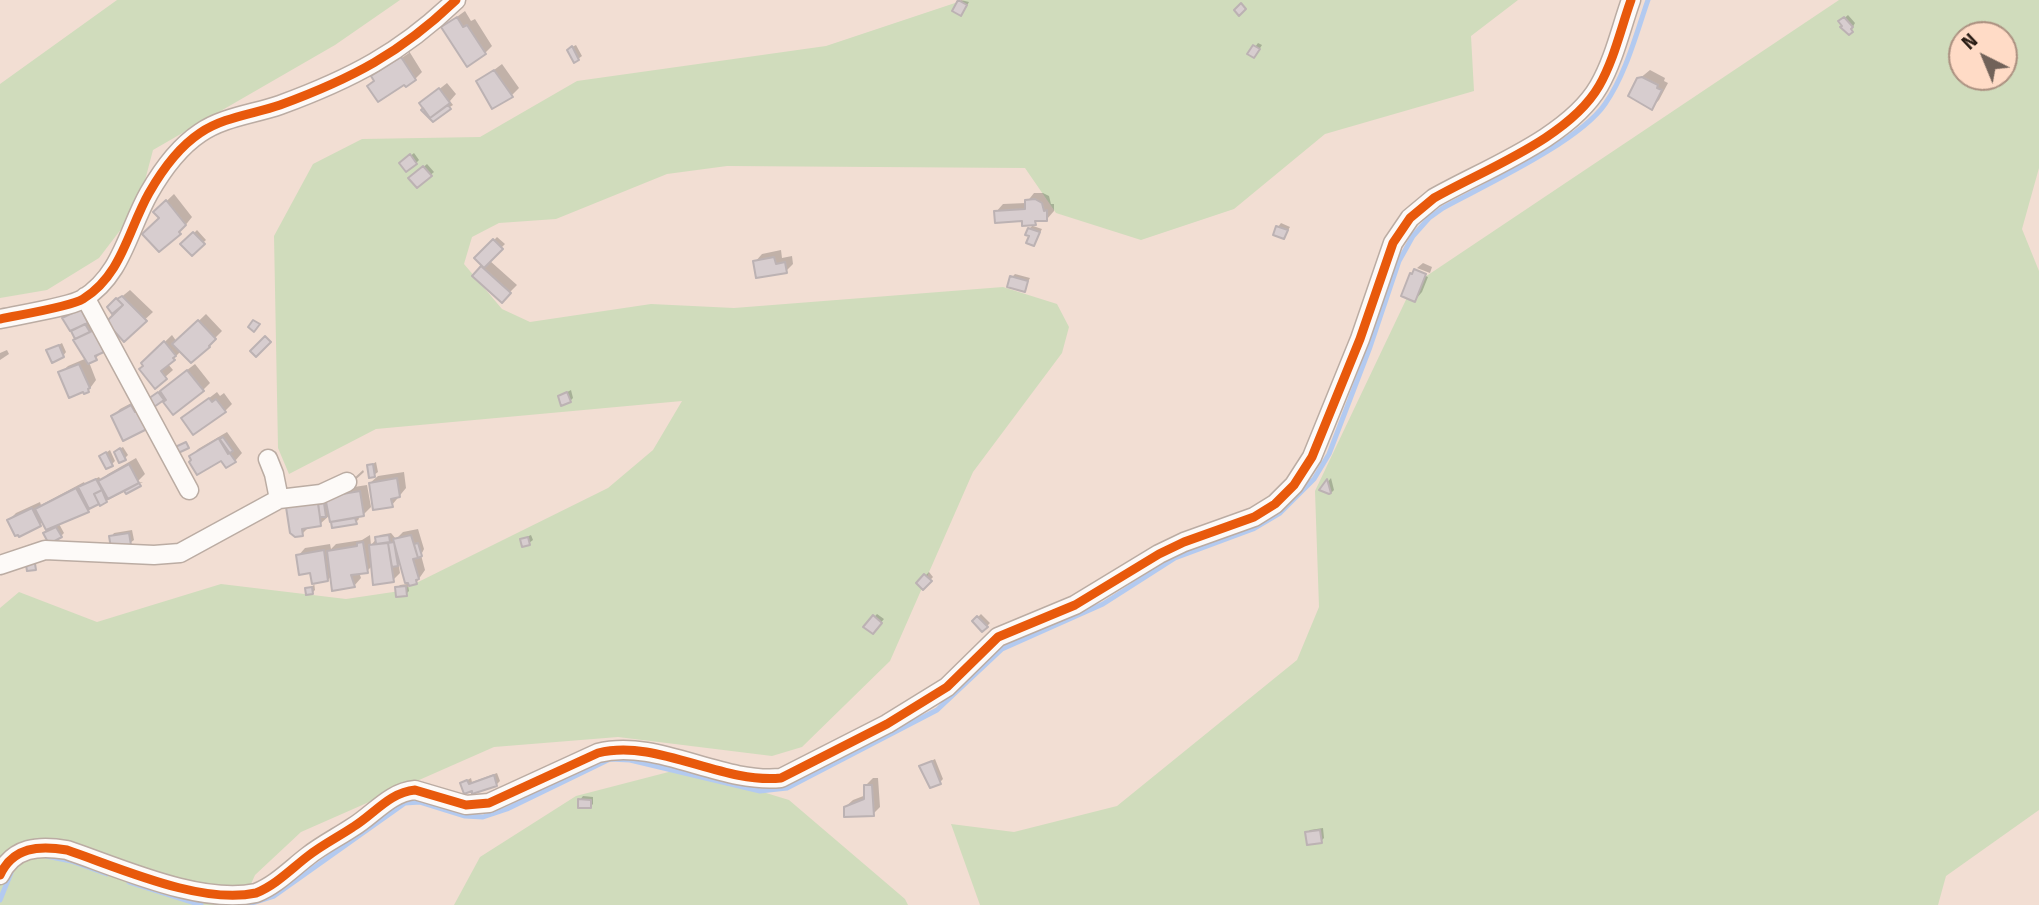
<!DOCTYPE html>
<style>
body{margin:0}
#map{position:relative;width:2039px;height:905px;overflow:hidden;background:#f2ded3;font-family:"Fira Sans",sans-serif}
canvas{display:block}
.north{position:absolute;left:1948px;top:21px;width:70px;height:70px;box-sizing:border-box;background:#ffdbc6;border:2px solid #ab9080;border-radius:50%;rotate:317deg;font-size:19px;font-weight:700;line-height:28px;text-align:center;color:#2c1f17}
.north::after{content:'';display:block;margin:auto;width:24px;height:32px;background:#716259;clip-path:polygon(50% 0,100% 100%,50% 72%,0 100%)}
</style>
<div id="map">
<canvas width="2039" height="905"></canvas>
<div class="north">N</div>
</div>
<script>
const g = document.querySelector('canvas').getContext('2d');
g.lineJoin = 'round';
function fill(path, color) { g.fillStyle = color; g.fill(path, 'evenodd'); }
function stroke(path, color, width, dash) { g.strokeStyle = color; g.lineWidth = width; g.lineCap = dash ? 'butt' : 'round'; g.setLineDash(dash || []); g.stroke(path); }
fill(new Path2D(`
 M117 0H400L335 45 153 150 138 207 99 258 47 290 0 298V84Z
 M964 0H1518L1471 36 1474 91 1325 134 1234 209 1141 240 1056 213 1025 168 727 166 667 174 556 219 499 223 472 237 464 264 502 309 530 322 651 304 734 308 1003 287 1057 304 1069 327 1062 353 973 472 890 661 802 747 772 756 618 737 494 747 301 832 255 875 244 900 247 905H0V608L19 592 97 622 221 584 346 599 400 591 608 488 653 450 682 401 376 429 289 474 278 448 274 236 313 164 362 139 480 137 577 81 826 46Z
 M1839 0H2039V168L2022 229 2039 271V810L1946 876 1938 905H980L951 824 1014 832 1117 806 1297 660 1319 607 1315 491 1413 285ZM1962 35H2004V77H1962Z
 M684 768 789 800 905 899 908 905H454L480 857 576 796Z`), '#d0dcbc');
fill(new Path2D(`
 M961 0 969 2 964 11 960 1Z
 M465 11 471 21 475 19 492 46 485 53 443 27Z
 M1848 15 1855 23 1850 32 1840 22Z
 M1258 43 1262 45 1257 53 1250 54Z
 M576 45 582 56 578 59 572 47Z
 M409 51 422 72 415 79 407 85 376 80 379 73 409 53Z
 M502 64 519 88 512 95 478 82Z
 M1650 70 1665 78 1664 81 1668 83 1659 100 1652 107 1639 79Z
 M447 83 456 94 450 101 453 105 432 118 422 103Z
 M414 153 419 160 416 163H402Z
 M427 164 434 172 417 186 411 178Z
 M1034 193H1043L1049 196 1051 204H1054V211L1047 219H1039L1033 226 1042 229 1034 244 1029 229 1034 224 996 212 1003 204 1026 203Z
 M174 194 192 217 180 232 159 249 161 218 155 212Z
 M1281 223 1290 227 1284 237 1278 227Z
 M197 230 206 240 192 253 183 244Z
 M497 237 505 244 489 260 517 285 502 300 475 276 484 265 477 258Z
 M781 250 782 258 792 256 793 264 786 271 755 262 762 254Z
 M1423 263 1432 267 1430 273 1417 268Z
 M1414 271 1428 277 1422 292 1415 300 1403 295Z
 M1015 274 1030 278 1024 290 1012 277Z
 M130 290 153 312 124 339V303L109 307Z
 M85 307 92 329 110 343 96 358 89 362 96 380 88 391 60 373 68 366 87 358 65 318Z
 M206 314 222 331 215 338 216 339 209 346 181 351 168 364 173 370 155 386 143 363 172 335 177 342Z
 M62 343 66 352 63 356 48 351Z
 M7 350 9 354 0 360V353Z
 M195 364 210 383 203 390 168 400 165 396 162 399 153 396Z
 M571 390 573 398 570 401 560 396Z
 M217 392 220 396 224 393 232 404 225 411 183 418Z
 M139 399 153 421 113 416 120 409Z
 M227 432 242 453 235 461 222 458 193 460 191 456 198 449Z
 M123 447 128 455 125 458 119 449Z
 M110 450 115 461 112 464 101 456Z
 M136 458 145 474 136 483 143 482 106 501 94 504 88 511 58 522 64 533 61 536 45 534 54 525 44 522 16 535 9 520 16 513 40 502 41 505 84 482 85 484 99 477 101 480 108 474Z
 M376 462 378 472 374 475 369 466Z
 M363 470 364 472 352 483 351 481Z
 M404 472 406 488 392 505 370 483 378 476Z
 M1331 478 1334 490 1331 493 1322 489Z
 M367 485 371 507 363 515 358 516 359 519 356 522 333 526 330 515 320 524 310 526 302 534 288 508 335 490Z
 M418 529 424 549 421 555 425 570 416 583 408 585 409 591 406 594 397 588 400 585 407 584 401 560 398 561 400 573 393 580 373 565 367 571 359 572 361 578 354 586 331 576 328 580 314 582 315 590 312 593 307 589 314 585 312 571 298 556 305 548 330 544 331 549 336 544 362 540 370 535 371 545 380 535 391 533 396 539 403 532Z
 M132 530 134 540 130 543 111 537 114 533Z
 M531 535 533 540 529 543 522 539Z
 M929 572 933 577 923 588 918 583Z
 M877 614 884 619 873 632 866 626Z
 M981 614 990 623 983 630 974 621Z
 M935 759 943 779 940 782 921 766Z
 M497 773 500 781 497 784 474 792 462 783 471 778 472 782Z
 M873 778H878L880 807 873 814 845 807 853 800 866 795 865 786Z
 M583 796 593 797V804L590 807 580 800Z
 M1323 828 1324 838 1321 841 1307 833 1310 830Z`), '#0003');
stroke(new Path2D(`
 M46 856 71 861 107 874
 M129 882 201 905
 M0 900 11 873
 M246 905 274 896 405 803 420 802 465 816 483 817 507 809 610 759 630 760 760 791 787 788 937 710 1002 649 1103 604 1175 558 1253 529 1280 513 1314 479 1329 454 1370 347 1399 261 1413 236 1429 218 1443 208C1485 185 1579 142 1605 104 1626 74 1636 34 1648 0`), '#b3caf0', 5);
const building = new Path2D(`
 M958 0 967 5 961 16 952 11Z
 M1241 3 1246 9 1239 16 1234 10Z
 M457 17 463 27 467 25 486 54 467 67 441 27Z
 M1844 17 1853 27 1851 29 1853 32 1849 35 1840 27 1842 26 1838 21Z
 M1253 45 1260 49 1254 58 1247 54Z
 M572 46 579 60 574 63 567 50Z
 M401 57 416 80 406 87 404 85 378 102 367 86 374 81 371 76Z
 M494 70 513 97 492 109 476 81Z
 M1642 77 1658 85 1657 88 1662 90 1652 110 1628 96 1637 78Z
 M439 88 450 103 430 118 419 103Z
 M448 105 451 109 433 122 421 110 423 108 430 118Z
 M410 154 417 164 406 172 399 163Z
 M423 166 432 176 417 188 408 178Z
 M1035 199 1042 203 1044 211 1047 210V221H1035L1036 225 1022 226V221L995 223 994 211 1025 209V200Z
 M166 200 186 225 179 232 181 234 159 252 142 234 159 218 153 212Z
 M1276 226 1288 230 1284 239 1273 235Z
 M1028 228 1040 232 1034 246 1026 243 1029 236 1025 235Z
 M193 232 205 244 192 256 180 244Z
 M493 239 503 249 484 268 474 258Z
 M774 257 776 264 785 262 787 273 756 278 753 261Z
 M481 266 511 293 502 303 472 276Z
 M1414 269 1426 274 1415 302 1401 296 1410 273 1412 274Z
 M1010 276 1028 281 1025 292 1007 287Z
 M122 296 147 321 124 342 106 322 123 305 117 299Z
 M116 298 123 305 112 314 107 307Z
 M81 309 88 323 70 331 62 318Z
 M198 320 216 339 209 346 210 347 191 363 172 344Z
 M253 320 260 324 254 332 248 327Z
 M85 324 90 332 75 339 71 331Z
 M94 330 104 352 95 356 97 360 88 364 73 340Z
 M265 336 271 342 256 357 250 351Z
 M164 341 176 356 173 358 175 360 161 371 167 379 155 389 139 369 143 366 141 363Z
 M59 345 64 357 52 363 46 350Z
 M79 364 90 388 88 389 89 392 84 394 83 392 69 398 58 372Z
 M187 370 204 391 173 415 163 402 166 400 160 391Z
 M158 392 164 400 154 407 148 399Z
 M567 392 571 402 561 406 558 396Z
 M209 398 212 402 216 399 226 412 193 435 181 418Z
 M131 405 135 412 137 411 147 429 123 441 111 416Z
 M223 437 233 451 228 454 219 439Z
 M219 438 236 462 226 468 221 461 197 475 189 462 191 460 189 456Z
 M186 442 189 448 176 454 173 448Z
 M120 448 126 460 119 463 114 452Z
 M106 452 113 466 106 469 99 456Z
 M129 464 139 483 108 499 98 481Z
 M373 464 375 477 369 478 367 465Z
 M397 478 400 497 391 499 393 507 373 510 369 483Z
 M96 479 102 490 94 494 99 504 89 509 78 487Z
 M1327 479 1331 493 1329 494 1319 490Z
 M139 483 141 486 126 494 124 491Z
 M76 488 89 512 46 530 35 509Z
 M102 490 107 502 100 506 94 494Z
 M360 491 364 516 330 522 325 497Z
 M318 502 321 526 302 529 303 536 295 537 290 533 286 507Z
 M324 503 326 517H320L318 504Z
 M32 508 41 526 19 537 18 535 15 536 7 520Z
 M355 518 357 524 332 528 331 522Z
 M56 527 62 537 49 544 43 533Z
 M129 533 131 545 111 548 109 536Z
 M389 535 390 542 376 544 375 537Z
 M411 535 418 558 413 559 419 579 416 580 417 584 409 586 408 583H405L393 539Z
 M528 537 530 545 522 547 520 539Z
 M363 542 368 573 351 575 355 587 332 591 327 551 357 546V543Z
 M394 542 398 566 392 567 388 543Z
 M388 543 394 582 373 585 369 545Z
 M418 543 422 556 418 558 414 544Z
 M324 550 328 581 312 584 310 573 299 575 296 555Z
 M34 557 36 570 27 571 25 559Z
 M924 574 932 581 923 590 916 583Z
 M406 586 407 596 396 597 395 587Z
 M312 587 313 594 306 595 305 588Z
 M873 615 882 623 873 634 863 627Z
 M977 616 988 627 982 632 972 621Z
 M932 761 941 784 930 788 919 766Z
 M494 775 497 786 472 794V791L464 794 460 783 467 780 469 784Z
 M864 785H872L874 816 844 817V807L864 799Z
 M578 799 591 800V808H578Z
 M1320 830 1322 843 1307 845 1305 832Z`);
fill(building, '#d7cdcf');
stroke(building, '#bcb2b3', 2);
const minor = new Path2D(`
 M85 297 189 490
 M0 319C18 315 70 307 83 299 122 275 128 230 149 193 161 172 179 147 200 133 223 117 254 114 280 105 351 79 401 53 456 0
 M268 459 274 474 279 499
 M0 565 45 550 154 555 180 553 279 499 321 494 347 482
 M0 875C13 847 39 845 67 850 120 868 201 905 256 893 276 885 291 869 308 856 322 845 338 837 353 827 373 815 390 792 415 790L466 805 489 803 598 753C657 738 720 784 781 778L887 724 947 687 998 637 1075 605 1159 554 1184 542 1254 517 1275 504 1294 485 1312 457 1360 339 1393 243 1410 218 1434 198C1485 169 1569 138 1599 86 1614 60 1621 28 1631 0`);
stroke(minor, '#bbaca3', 21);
stroke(minor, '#fdfaf8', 18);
stroke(new Path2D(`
 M0 319C18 315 70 307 83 299 122 275 128 230 149 193 161 172 179 147 200 133 223 117 254 114 280 105 351 79 401 53 456 0
 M0 875C13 847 39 845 67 850 120 868 201 905 256 893 276 885 291 869 308 856 322 845 338 837 353 827 373 815 390 792 415 790L466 805 489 803 598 753C657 738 720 784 781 778L887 724 947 687 998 637 1075 605 1159 554 1184 542 1254 517 1275 504 1294 485 1312 457 1360 339 1393 243 1410 218 1434 198C1485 169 1569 138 1599 86 1614 60 1621 28 1631 0`), '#e8590c', 9);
</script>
